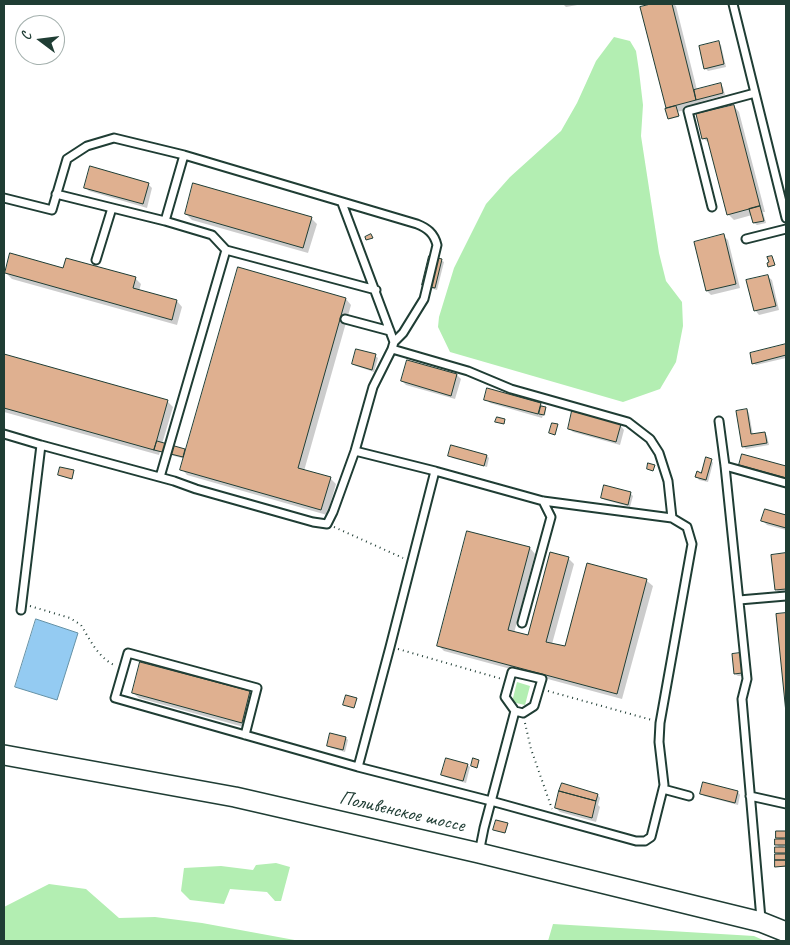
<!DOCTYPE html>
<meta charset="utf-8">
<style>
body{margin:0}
#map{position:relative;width:790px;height:945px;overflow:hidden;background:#fff;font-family:Caveat,sans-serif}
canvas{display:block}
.frame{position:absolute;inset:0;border:5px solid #1f3d34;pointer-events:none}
.north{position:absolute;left:15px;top:15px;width:50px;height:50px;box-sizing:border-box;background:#fff;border:1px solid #a5b1ae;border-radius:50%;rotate:285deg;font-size:14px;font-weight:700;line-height:20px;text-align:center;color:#1f3d34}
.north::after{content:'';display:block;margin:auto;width:18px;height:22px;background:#1f3d34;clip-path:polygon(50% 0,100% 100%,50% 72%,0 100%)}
</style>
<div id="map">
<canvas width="790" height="945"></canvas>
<div class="frame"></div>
<div class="north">С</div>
</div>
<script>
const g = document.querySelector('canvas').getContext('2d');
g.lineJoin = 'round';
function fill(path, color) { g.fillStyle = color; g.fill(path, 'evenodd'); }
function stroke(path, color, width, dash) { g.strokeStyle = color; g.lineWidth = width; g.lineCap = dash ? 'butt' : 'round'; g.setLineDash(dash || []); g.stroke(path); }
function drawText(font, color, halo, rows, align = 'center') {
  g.font = font + ' Caveat,sans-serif'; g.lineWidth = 4; g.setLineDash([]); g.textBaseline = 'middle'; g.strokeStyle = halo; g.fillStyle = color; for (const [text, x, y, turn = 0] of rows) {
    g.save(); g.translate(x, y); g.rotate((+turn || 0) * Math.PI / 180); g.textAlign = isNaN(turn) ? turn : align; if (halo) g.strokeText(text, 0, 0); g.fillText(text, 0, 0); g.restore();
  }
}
fill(new Path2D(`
 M614 37 630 41 636 51 639 71 643 105 641 136 659 253 666 281 682 302 683 326 676 362 660 389 623 402 450 352 438 327 439 317 454 268 486 204 510 177 561 131 577 103 596 61Z
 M517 682 530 686 525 705 512 702Z
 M276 863 290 867 281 901H275L267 892 230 889 224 904 190 900 181 891 184 868 221 866 253 870 256 865Z
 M49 884 86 889 119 918 155 917 202 923 300 941H4V907Z
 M553 924 754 936 765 941H548Z`), '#b3eeb2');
const water = new Path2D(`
 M36 619 78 633 57 700 15 687Z`);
fill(water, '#94cbf2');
stroke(water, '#6592a6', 1);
fill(new Path2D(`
 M563 4H583L566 7Z
 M656 4H673L676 6 697 90 720 84 723 87 725 95 700 102 701 106 677 112 679 117 670 119 669 109 667 107 641 8Z
 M718 42 721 45 726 67 708 71 706 69 700 47Z
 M734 106 739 112 765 212H763L766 223 757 225 754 223 752 215 734 220 728 214 710 144 703 138Z
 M148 184 152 188 147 208 89 191 85 187Z
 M186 214 311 218 317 224 308 253 192 220Z
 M723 236 728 240 740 288 711 295 707 291 695 243Z
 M441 260 444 262 437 290 426 287Z
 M239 269 346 299 351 305 304 471 330 478 336 484 327 515 187 475 182 469 185 459 160 452 159 455 4 412V355L167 401 173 407 162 444 185 450 187 452Z
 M64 270 135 278 141 284 139 291 177 301 182 307 177 325 12 279 6 273Z
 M767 276 772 280 779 310 759 315 755 310Z
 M786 345V358L756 365 753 363 751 354Z
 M375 356 378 358 374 372 356 366 353 364Z
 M457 375 461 379 455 399 406 385 402 381Z
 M488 390 541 404 546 409 545 416 543 415 542 418 490 403 486 399Z
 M747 410 749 413 753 435 765 433 767 436 769 445 746 449 743 446Z
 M620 425 624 430 620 445 573 432 569 428Z
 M450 455 487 456 489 458 487 467 452 458Z
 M711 460 713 463 708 482 699 480 697 477 702 474Z
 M630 493 633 496 630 507 605 500 602 498Z
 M766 510 786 516V530L767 525 763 521Z
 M530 548 535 554 514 633 529 637 568 558 574 564 552 644 565 648 588 565 647 581 653 586 622 699 444 651 438 645Z
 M786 555V593L780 594 776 589 772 557Z
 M786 614V700L778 615Z
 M740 654 742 657 744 676H738L735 674Z
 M133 693H250L255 698 247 728 139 698Z
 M331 734 346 738 348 740 345 752 331 748 328 746Z
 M467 765 470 767 466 783 445 777 442 775Z
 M703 784 738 792 740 795 738 805 704 796 701 793Z
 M562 785 598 795 600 798 598 805 600 807 596 822 560 812 556 808Z
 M786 833V838H783L786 841V846H783L786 849V867H777L776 866 779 855 776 852 780 848 777 845 780 840 777 837Z`), '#0003');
const building = new Path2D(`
 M651 4H672L696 100 666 108 640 7Z
 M719 41 724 64 704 69 699 46Z
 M721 83 723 93 696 100 694 90Z
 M734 105 760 206 727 215 707 138 702 139 696 114Z
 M676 106 679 116 668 119 665 109Z
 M90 166 149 183 143 204 84 188Z
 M193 183 312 217 303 248 185 214Z
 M760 206 764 221 753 223 749 209Z
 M371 234 373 238 366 240 365 237Z
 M724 234 736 284 706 291 694 242Z
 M10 253 63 268 66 258 136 277 133 288 177 300 172 320 5 273Z
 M429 256 442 259 435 288 422 285Z
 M772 256 775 265 768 267 767 263 769 262 767 257Z
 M238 267 346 298 298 468 331 477 321 510 180 470Z
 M768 275 776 306 754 311 746 280Z
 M786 344V355L752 364 750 353Z
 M356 349 376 354 372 370 352 364Z
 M4 354 168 400 154 450 4 408Z
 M407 360 457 374 451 396 401 381Z
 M487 388 541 403 538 414 484 400Z
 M541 406 546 407 544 415 539 414Z
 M747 409 751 434 765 432 767 443 742 447 736 411Z
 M572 411 621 424 616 442 568 429Z
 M497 417 505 419 504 424 495 422Z
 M552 423 558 424 555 435 549 433Z
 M157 441 185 449 183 457 154 450Z
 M451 445 487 455 484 466 448 456Z
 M742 454 786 466V478L739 465Z
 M706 457 712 459 706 480 695 477 697 471 701 473Z
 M648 463 655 465 653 471 647 469Z
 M60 467 74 470 72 479 58 475Z
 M604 485 631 492 628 505 601 498Z
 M765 509 786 515V528L761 521Z
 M467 531 530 547 508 630 528 635 550 552 569 557 546 642 565 646 587 563 647 579 617 694 437 646Z
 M786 553V589L775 590 771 555Z
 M786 613V713L776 614Z
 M740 653 742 673 734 674 732 654Z
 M140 662 250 691 242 723 132 693Z
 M346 695 357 698 354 708 343 705Z
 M330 733 346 737 343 750 327 746Z
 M446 758 468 764 463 781 441 775Z
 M473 758 479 760 477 768 471 766Z
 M703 782 738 791 735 803 700 794Z
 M562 783 598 794 596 801 559 791Z
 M559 791 596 801 592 818 555 808Z
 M496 820 508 823 505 833 493 830Z
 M776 831H786V838H776Z
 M775 839H786V845H775Z
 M775 847H786V853H775Z
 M775 854H786V860H775Z
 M775 860H786V866L775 867Z`);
fill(building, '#dfb090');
stroke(building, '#1f3d34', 1);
const lane = new Path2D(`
 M733 4 786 218
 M56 194 165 221 212 235 226 250 376 290
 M4 198 52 210 67 159 87 146 114 138 184 155 417 224C427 228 434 233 437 245L424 299 403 333 394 342
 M712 207 688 111 755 93
 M165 221 184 155
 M746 239 786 229
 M96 260 112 208
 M345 319 390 331
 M392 349 468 371 511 389 628 422 650 439 659 453 668 481 672 518
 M719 421 725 466 747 679 742 699 761 919
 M4 434 41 445 174 481 196 489 313 522 327 524 333 512 355 451 373 387 392 349 394 342 342 203
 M725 466 786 483
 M160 477 226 250
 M739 600 786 596
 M21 610 41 445
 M522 623 551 517 543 501
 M245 735 257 688 128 653 115 698 358 767 491 801 636 841H645L651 837 664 785 659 742 660 723 692 544 687 527 672 518 543 501 435 471 355 451
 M358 767 390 647 435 471
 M663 789 689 796
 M750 796 786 804
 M479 853 484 828 515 711 505 697 512 672 542 679 534 706 523 713 515 711`);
const secondary = new Path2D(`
 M4 755 235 797 479 853 761 922 786 932`);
stroke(lane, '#1f3d34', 11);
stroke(secondary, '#1f3d34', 22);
stroke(new Path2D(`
 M334 527 403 558
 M30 606 70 618 81 625C90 640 98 657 114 665
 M398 649 502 679
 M548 691 652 720
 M525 723 531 749 552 809`), '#1f3d34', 2, [1, 4]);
stroke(lane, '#fff', 7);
stroke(secondary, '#fff', 19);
drawText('20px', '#1f3d34', '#fff', [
 ["Поливенское шоссе",402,812,13]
]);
</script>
